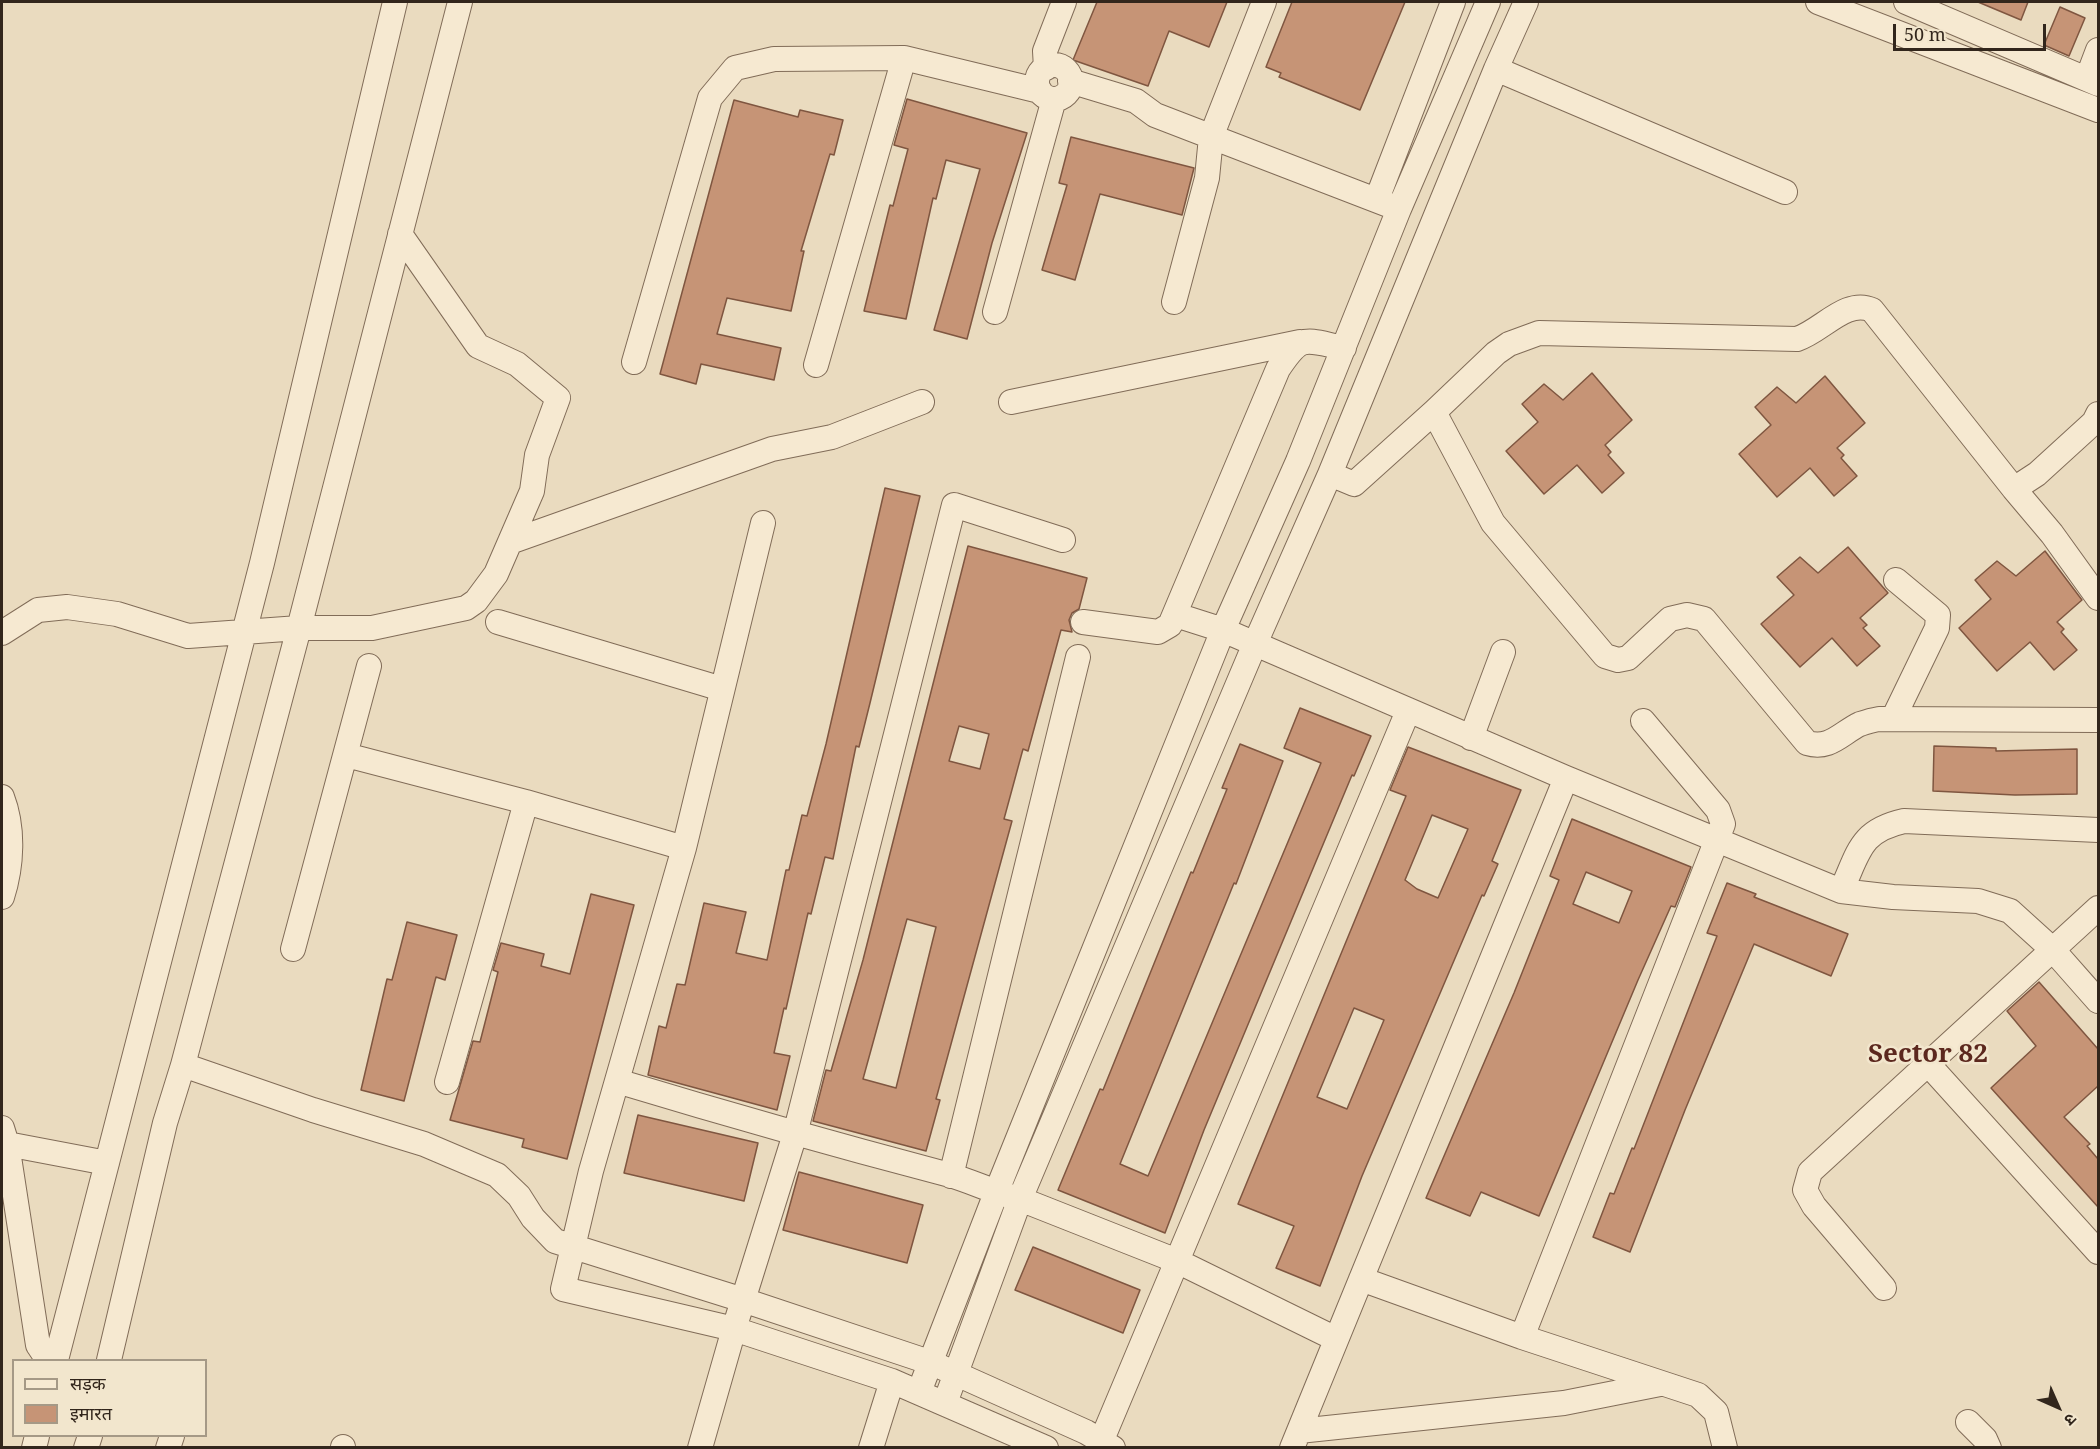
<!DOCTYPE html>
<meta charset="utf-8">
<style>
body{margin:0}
#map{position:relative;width:2100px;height:1449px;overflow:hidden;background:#eadbbf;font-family:"Noto Serif","Noto Sans Devanagari",serif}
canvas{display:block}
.frame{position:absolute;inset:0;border:3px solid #32261c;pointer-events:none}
.legend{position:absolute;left:12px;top:1359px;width:195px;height:78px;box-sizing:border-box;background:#f2e6cd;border:2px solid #a59986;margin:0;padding:8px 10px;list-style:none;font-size:18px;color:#32261c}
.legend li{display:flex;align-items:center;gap:12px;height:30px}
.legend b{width:30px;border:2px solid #a59986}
.north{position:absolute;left:2028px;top:1377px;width:60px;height:60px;-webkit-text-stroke:4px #f2e6cd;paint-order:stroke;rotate:135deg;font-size:16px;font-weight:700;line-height:24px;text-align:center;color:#32261c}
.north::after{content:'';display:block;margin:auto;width:21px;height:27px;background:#32261c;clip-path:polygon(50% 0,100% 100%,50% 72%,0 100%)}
.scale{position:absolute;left:1893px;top:24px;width:153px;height:27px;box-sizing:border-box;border:3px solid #32261c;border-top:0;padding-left:8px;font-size:18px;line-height:21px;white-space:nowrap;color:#32261c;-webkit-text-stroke:4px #f2e6cd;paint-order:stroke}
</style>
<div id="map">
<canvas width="2100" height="1449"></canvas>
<div class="frame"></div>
<ul class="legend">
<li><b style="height:8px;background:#f6e9d1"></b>सड़क</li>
<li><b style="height:16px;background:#c69476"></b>इमारत</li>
</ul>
<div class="north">उ</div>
<div class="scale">50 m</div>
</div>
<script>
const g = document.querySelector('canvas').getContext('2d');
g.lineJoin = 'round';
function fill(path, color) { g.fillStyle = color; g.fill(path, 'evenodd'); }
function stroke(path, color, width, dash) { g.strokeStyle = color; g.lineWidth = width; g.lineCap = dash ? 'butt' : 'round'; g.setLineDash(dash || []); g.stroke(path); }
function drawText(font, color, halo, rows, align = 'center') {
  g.font = font + ' "Noto Serif",serif'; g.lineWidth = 5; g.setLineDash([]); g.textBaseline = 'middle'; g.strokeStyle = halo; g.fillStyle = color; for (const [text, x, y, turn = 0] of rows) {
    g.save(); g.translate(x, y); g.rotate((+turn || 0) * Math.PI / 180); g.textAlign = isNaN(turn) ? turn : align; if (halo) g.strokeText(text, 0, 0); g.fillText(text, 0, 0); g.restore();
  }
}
const building = new Path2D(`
 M1097 2H1227L1209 47 1169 31 1148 86 1073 60Z
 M1292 2H1405L1360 110 1279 77 1281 73 1266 67Z
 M1978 2H2028L2021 20Z
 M2060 7 2085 18 2069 56 2044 45Z
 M907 99 1027 133 992 243 967 339 934 330 980 169 946 160 936 199 933 198 906 319 864 311 890 205 893 206 908 149 894 145Z
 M734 100 798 117 800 110 843 120 834 155 830 154 801 251H804L791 311 727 298 717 334 781 348 774 380 701 364 696 384 660 374Z
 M1071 137 1194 168 1182 215 1100 194 1075 280 1042 270 1067 185 1059 183Z
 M1592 373 1632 420 1605 445 1611 452 1608 455 1624 473 1602 493 1577 465 1544 494 1506 451 1538 422 1522 404 1544 384 1563 400Z
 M1825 376 1865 423 1837 448 1844 455 1841 458 1857 476 1834 496 1810 468 1777 497 1739 454 1771 425 1755 407 1777 387 1796 403Z
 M885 488 920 496 870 703 859 747 856 746 833 859 825 857 811 914 808 913 786 1009 784 1008 774 1053 790 1056 777 1110 648 1075 659 1026 666 1028 677 984 685 985 704 903 746 912 736 953 767 960 786 870H789L802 815 807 816 826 744Z
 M968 546 1087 578 1079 609 1072 613 1069 620 1072 632 1061 630 1028 751 1023 749 1004 819 1012 821 936 1099 940 1100 926 1151 813 1121 826 1070 831 1071 863 960ZM959 726 989 734 980 769 949 761ZM907 919 936 927 896 1088 863 1079Z
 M1848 547 1888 593 1860 618 1867 625 1863 628 1880 646 1857 666 1832 638 1800 667 1761 624 1794 595 1777 577 1800 557 1818 573Z
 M2045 551 2082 600 2057 622 2064 629 2061 632 2077 650 2054 670 2030 642 1997 671 1959 628 1991 599 1975 580 1997 561 2016 576Z
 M1300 708 1371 736 1354 776 1352 775 1204 1130 1165 1233 1058 1190 1100 1089 1103 1090 1191 872 1193 873 1227 789 1222 788 1240 744 1283 761 1236 884 1234 883 1120 1164 1148 1176 1321 763 1284 748Z
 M1934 746 1996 748V751L2077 749V794L2015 795 1933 791Z
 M1408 747 1521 790 1492 861 1498 864 1484 896 1482 895 1362 1176 1320 1286 1276 1268 1294 1226 1238 1204 1406 796 1390 790ZM1432 815 1468 829 1438 898 1417 889 1405 880ZM1354 1008 1384 1020 1347 1109 1317 1097Z
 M1572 819 1691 867 1675 907 1671 906 1638 980 1539 1216 1481 1192 1470 1216 1426 1198 1514 993 1559 880 1550 876ZM1586 872 1632 891 1619 923 1573 904Z
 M1727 883 1756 894 1754 897 1848 934 1831 976 1754 944 1685 1110 1630 1252 1593 1237 1610 1193 1614 1194 1632 1148 1634 1149 1717 936 1707 933Z
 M591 894 634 905 567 1159 522 1147 524 1139 450 1120 473 1041 480 1042 498 972 493 970 501 943 544 954 541 966 570 974Z
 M407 922 457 935 445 980 436 977 404 1101 361 1090 387 979 392 980Z
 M2039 982 2098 1049V1086L2064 1117 2090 1144 2087 1146 2098 1159V1207L1991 1088 2036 1046 2007 1011Z
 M638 1115 758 1143 744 1201 624 1173Z
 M799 1172 923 1205 907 1263 783 1230Z
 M1033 1247 1140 1290 1123 1333 1015 1290Z`);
fill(building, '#c69476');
stroke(building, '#7f5640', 1.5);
const minor = new Path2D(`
 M1818 2 2098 110
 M1906 2 2098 84
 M1037 82a17 17 0 1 1 34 0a17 17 0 1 1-34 0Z
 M1046 68 1045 51 1064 2
 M1496 69 1785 192
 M2087 79 2098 50
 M1070 81 1136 101 1155 115 1399 209
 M1377 199 1453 2
 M1174 302 1207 178 1211 137 1264 2
 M995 312 1054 99
 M634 362 710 98 735 68 774 59 904 58 1040 91
 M816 365 904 58
 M1011 402 1300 342
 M2098 414 2094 422 2037 474 2014 489 1872 310C1846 298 1822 331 1797 339L1539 333 1509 344 1496 353 1434 412 1493 523 1605 656 1618 660 1628 658 1670 619 1687 615 1704 619 1807 743C1830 750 1841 733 1860 724 1866 722 1873 720 1879 719L2098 720
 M1330 474 1354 484 1434 412
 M2014 489 2052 534 2098 598
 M763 523 684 848 591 1171 563 1289 734 1329 892 1381 1046 1448
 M510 542 772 449 832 437 922 402
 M1176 615 1223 630 1566 778 1841 891 1893 897 1978 901 2010 911 2053 950 2098 1001
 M498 622 722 689
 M1083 622 1158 632 1170 625 1278 369C1302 333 1304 340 1344 348
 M2 633 38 610 67 607 117 614 188 636 299 628H372L466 608 476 601 496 574 532 491 537 455 558 398 517 364 478 346 400 234
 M1893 719 1937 628 1938 615 1896 580
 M1471 738 1503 652
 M346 755 526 802 684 848
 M2 797C14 828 12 866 2 897
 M1841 891C1859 853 1859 831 1904 821L2098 830
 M293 949 369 666
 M1928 1064 2098 1252
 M183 1065 313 1110 424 1144 497 1175 519 1196 533 1218 555 1241 743 1300 932 1363 1086 1432 1113 1448
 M617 1081C726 1114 836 1145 946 1174 972 1181 994 1193 1020 1199L1177 1261 1336 1339
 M447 1082 526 802
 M2 1128 7 1144 38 1345 48 1360
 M7 1144 107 1163
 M951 1176 1078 657
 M1361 1279 1522 1337 1698 1395 1716 1412 1725 1448
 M1884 1288 1814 1206 1805 1190 1810 1172 2098 908
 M1522 1337 1723 824 1718 810 1643 721
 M56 1360 262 563 395 2
 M109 1360 165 1123 183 1065 299 628 460 2
 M919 1392 996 1193 1223 630 1298 461 1399 209 1488 2
 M945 1403 1020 1199 1254 646 1330 474 1496 69 1526 2
 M1968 1422 1985 1439 1989 1448
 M1299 1431 1564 1403 1660 1384
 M1101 1442 1408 711
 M34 1448 37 1436
 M86 1448 90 1436
 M168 1448 172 1436
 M343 1448V1447
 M700 1448 734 1329 795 1134 954 505 1063 540
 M871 1448 892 1381
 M1292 1448 1566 778`);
stroke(minor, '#816c58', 26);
stroke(minor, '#f6e9d1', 24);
drawText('bold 26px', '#5c281e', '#f2e6cd', [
 ["Sector 82",1928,1055]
]);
</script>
